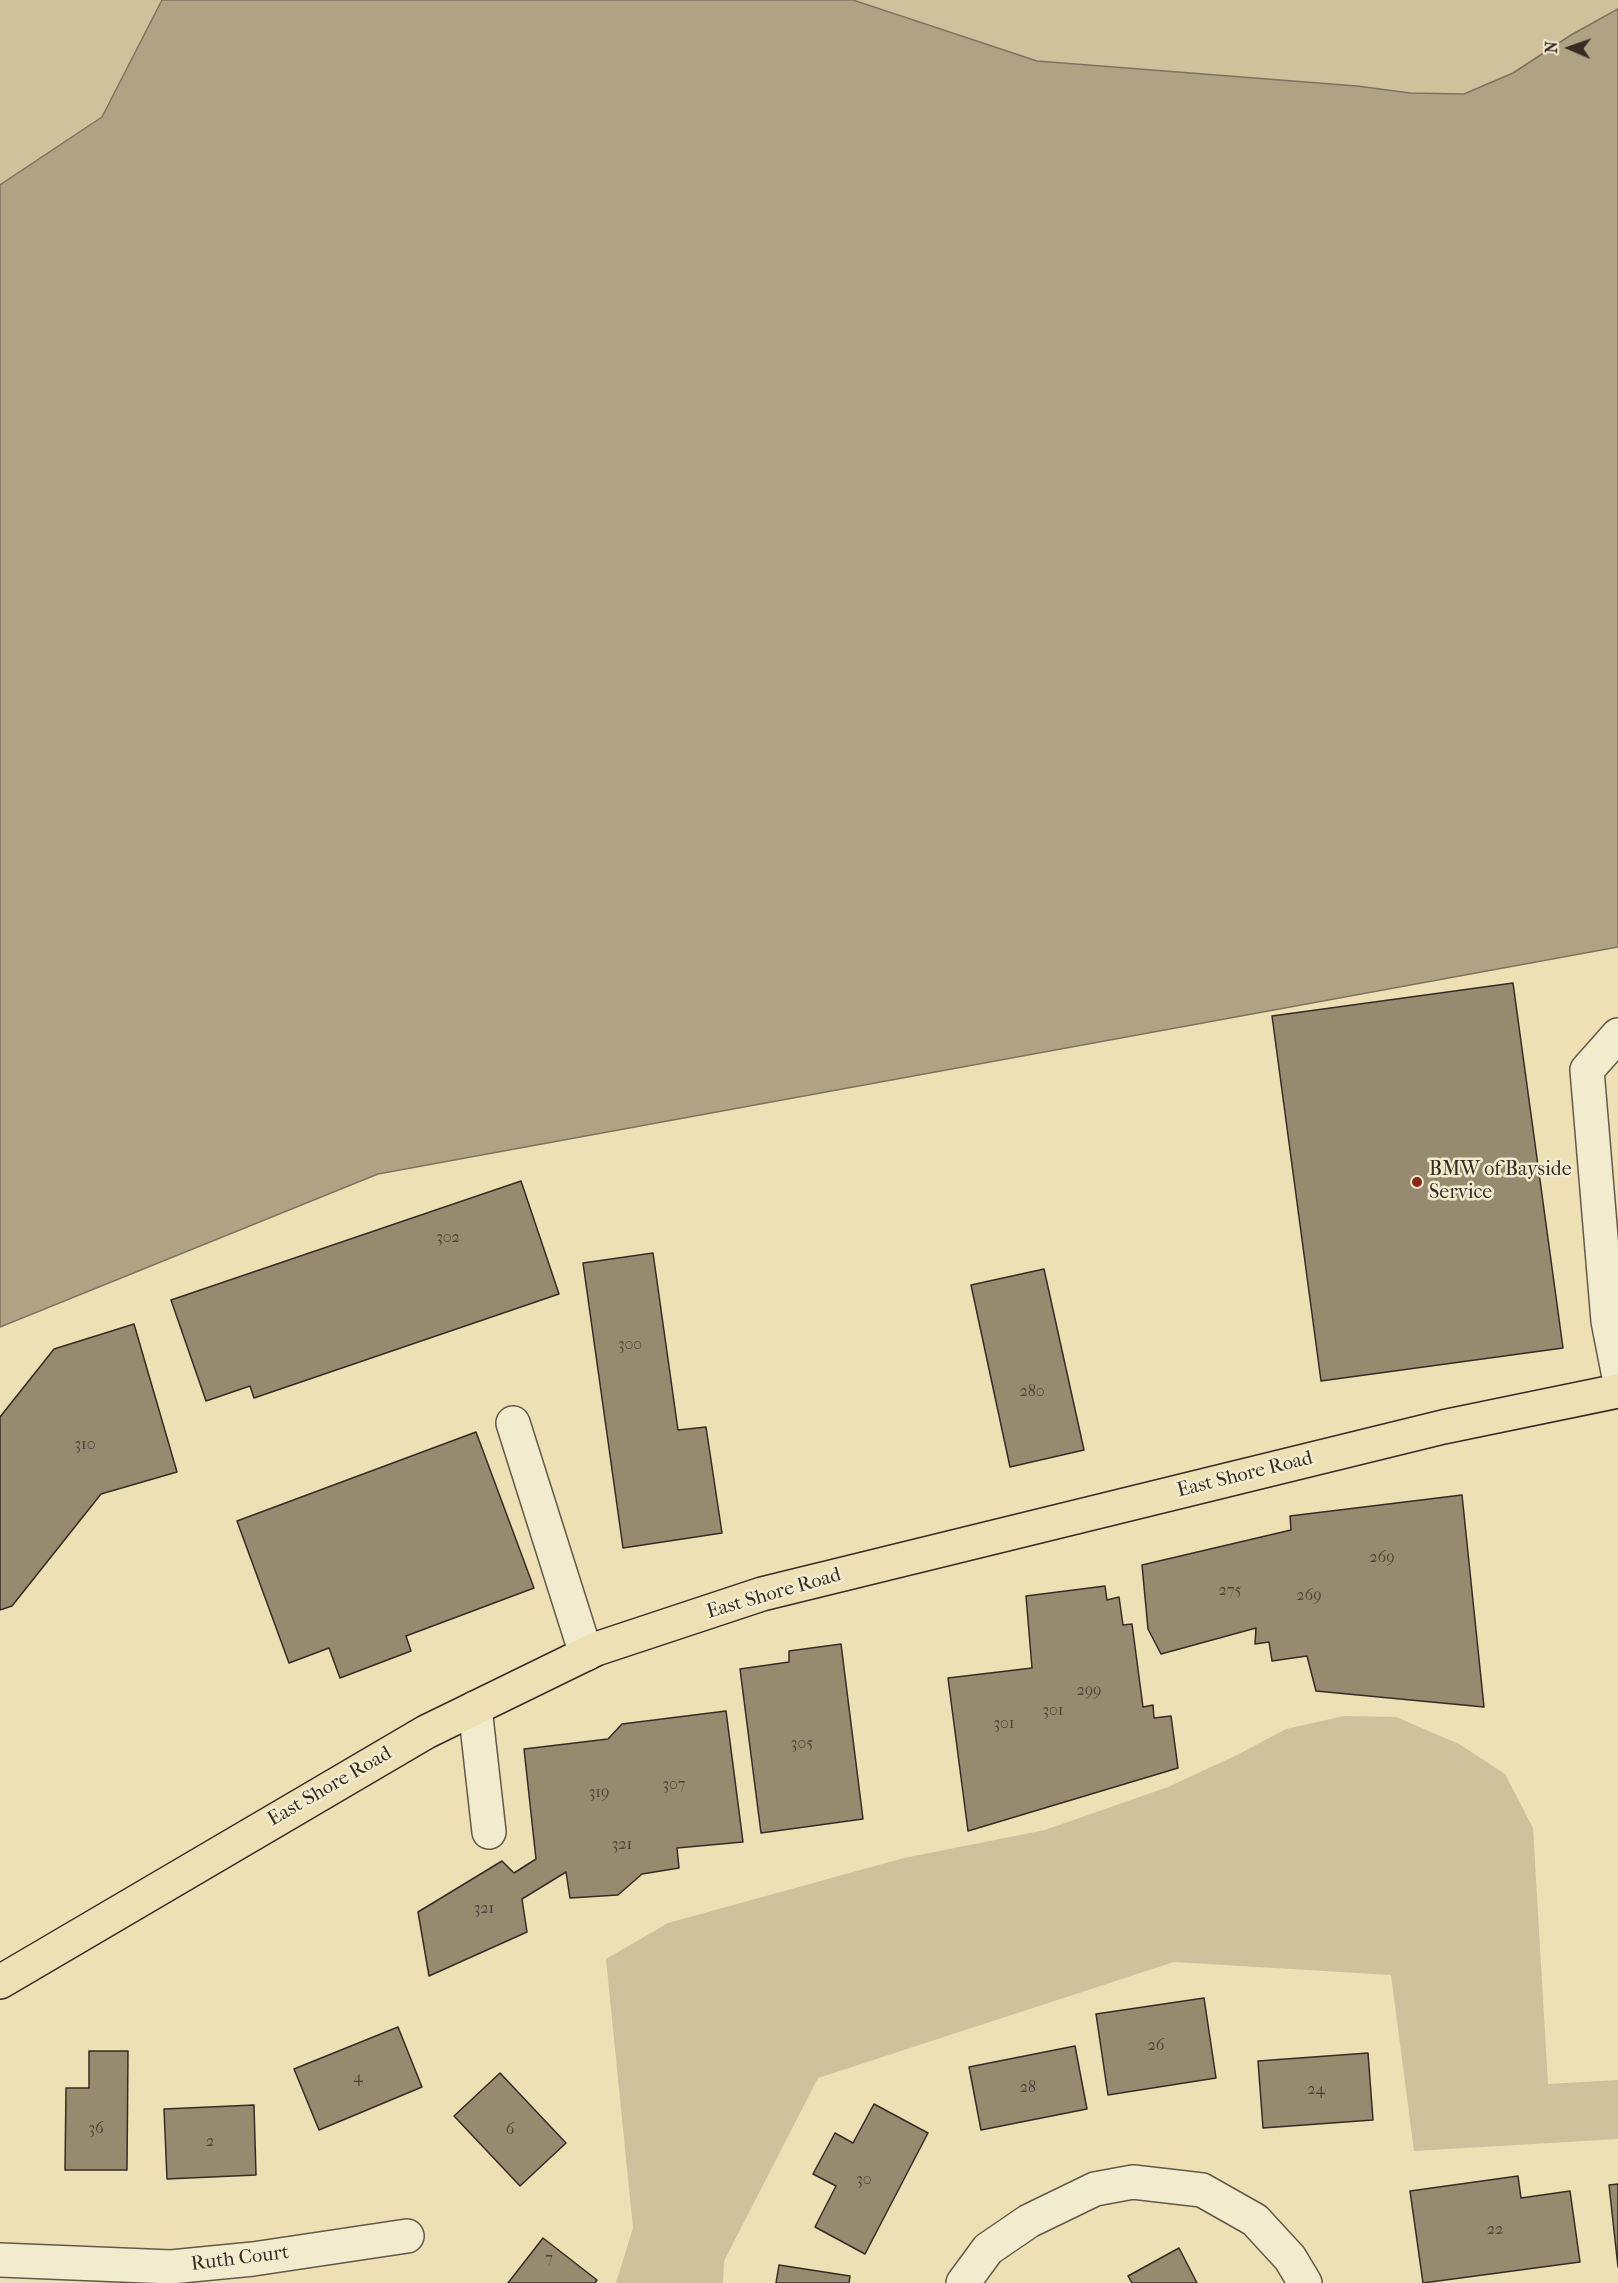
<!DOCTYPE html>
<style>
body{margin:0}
#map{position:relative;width:1618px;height:2283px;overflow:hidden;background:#ede0b4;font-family:"IM FELL French Canon",serif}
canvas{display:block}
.north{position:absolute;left:1540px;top:18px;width:60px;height:60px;-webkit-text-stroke:4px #f3ebce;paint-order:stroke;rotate:272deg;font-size:16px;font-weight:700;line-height:24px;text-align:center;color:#372c24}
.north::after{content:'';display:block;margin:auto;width:21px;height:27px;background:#372c24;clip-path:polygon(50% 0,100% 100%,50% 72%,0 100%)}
</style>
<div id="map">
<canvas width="1618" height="2283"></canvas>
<div class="north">N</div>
</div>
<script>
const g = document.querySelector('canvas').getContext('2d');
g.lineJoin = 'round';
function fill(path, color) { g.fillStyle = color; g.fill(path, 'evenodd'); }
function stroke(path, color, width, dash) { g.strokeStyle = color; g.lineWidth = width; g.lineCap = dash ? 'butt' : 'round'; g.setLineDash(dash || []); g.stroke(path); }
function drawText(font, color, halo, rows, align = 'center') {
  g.font = font + ' "IM FELL French Canon",serif'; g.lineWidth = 5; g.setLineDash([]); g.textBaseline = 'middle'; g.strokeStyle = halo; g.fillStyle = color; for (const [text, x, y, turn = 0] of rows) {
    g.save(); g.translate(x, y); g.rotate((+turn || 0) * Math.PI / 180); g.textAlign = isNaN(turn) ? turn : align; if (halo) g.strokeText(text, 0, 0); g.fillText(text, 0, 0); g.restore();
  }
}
fill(new Path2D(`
 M0 0H162L102 117 0 185Z
 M853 0H1618V9L1571 35 1513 73 1464 94 1410 93 1357 86 1037 61Z
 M1344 1716 1396 1717 1459 1744 1505 1774 1533 1828 1548 2084 1618 2080V2139L1414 2151 1391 1975 1174 1962 818 2078 724 2261 723 2283H616L633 2228 606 1959 668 1923 904 1858 1045 1830 1168 1787 1237 1755 1286 1729Z`), '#cec19c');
const water = new Path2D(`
 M162 0H853L1037 61 1357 86 1410 93 1464 94 1513 73 1571 35 1618 9V947L378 1174 0 1327V185L102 117Z`);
fill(water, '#afa383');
stroke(water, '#7f735d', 1.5);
const building = new Path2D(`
 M1513 983 1563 1348 1321 1381 1272 1016Z
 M521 1181 559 1294 254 1398 250 1386 206 1401 171 1300Z
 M653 1253 678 1430 706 1427 722 1533 623 1548 583 1263Z
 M1044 1269 1084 1450 1010 1467 971 1285Z
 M134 1324 177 1472 101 1494 12 1606 0 1610V1417L54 1349Z
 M476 1432 534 1588 406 1636 411 1651 340 1678 329 1648 289 1663 237 1521Z
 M1462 1495 1484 1707 1316 1691 1307 1656 1272 1661 1269 1642 1255 1644 1256 1628 1161 1654 1148 1629 1142 1565 1291 1530 1290 1516Z
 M1105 1586 1107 1600 1119 1597 1123 1625 1132 1624 1143 1707 1153 1705 1154 1718 1171 1716 1178 1768 968 1831 948 1678 1032 1668 1026 1596Z
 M841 1644 863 1819 761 1833 740 1669 789 1662V1651Z
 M726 1711 743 1842 677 1848 679 1868 642 1874 618 1895 570 1898 566 1872 522 1899 527 1932 429 1976 418 1912 502 1861 514 1873 536 1859 524 1749 608 1739 622 1724Z
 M1204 1998 1216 2078 1108 2095 1096 2014Z
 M398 2027 422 2087 319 2130 294 2069Z
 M1075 2046 1087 2109 981 2130 969 2067Z
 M89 2051H128L127 2170H65L66 2088H89Z
 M1368 2053 1373 2120 1263 2128 1258 2061Z
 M500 2073 566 2143 520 2186 454 2116Z
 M874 2104 928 2133 865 2254 815 2227 836 2186 813 2174 835 2133 853 2143Z
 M254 2105 256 2175 167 2179 164 2109Z
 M1518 2176 1521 2198 1570 2191 1580 2262 1423 2283 1410 2191Z
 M1618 2184V2267L1609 2185Z
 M543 2238 597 2280 595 2283H508Z
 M1179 2248 1197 2283H1132L1128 2276Z
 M779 2265 850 2276 849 2283H776Z`);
fill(building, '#968a6f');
stroke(building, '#372c24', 1.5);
const minor = new Path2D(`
 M1618 1035 1587 1070 1608 1321 1618 1372
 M513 1423 586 1654
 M475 1708 489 1832
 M0 2260 171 2267 253 2259 407 2236
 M963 2283 988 2249 1029 2221 1095 2189 1133 2182 1202 2190 1255 2220 1290 2258 1305 2283`);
const major = new Path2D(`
 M0 1982 426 1732 596 1649 762 1594 1443 1427 1618 1391`);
stroke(minor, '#645948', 36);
stroke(major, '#372c24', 36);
stroke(minor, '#f3ebce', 33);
stroke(major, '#ede0b4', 33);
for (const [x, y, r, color] of [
 [1417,1182,6,"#8f2418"]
]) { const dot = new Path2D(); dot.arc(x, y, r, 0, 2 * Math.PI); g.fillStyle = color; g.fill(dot); stroke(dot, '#f3ebce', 2); }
drawText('16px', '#4f4437', null, [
 ["302",448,1238],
 ["300",630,1345],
 ["280",1032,1392],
 ["310",85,1445],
 ["269",1382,1558],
 ["275",1230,1591],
 ["269",1309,1596],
 ["299",1089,1691],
 ["301",1053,1711],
 ["301",1004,1724],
 ["305",802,1744],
 ["307",674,1785],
 ["319",599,1793],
 ["321",622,1845],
 ["321",484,1909],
 ["26",1156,2046],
 ["4",358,2078],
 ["28",1028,2088],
 ["24",1316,2090],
 ["36",96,2129],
 ["6",510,2130],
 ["2",210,2142],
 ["30",864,2180],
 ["22",1495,2230],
 ["7",549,2259]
]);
drawText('20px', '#372c24', '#f3ebce', [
 ["BMW of Bayside",1429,1170],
 ["Service",1429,1193]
], 'left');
drawText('20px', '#372c24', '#f3ebce', [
 ["East Shore Road",1245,1475,-14],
 ["East Shore Road",774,1594,-16],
 ["East Shore Road",330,1787,-30],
 ["Ruth Court",240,2259,-7]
]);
</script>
